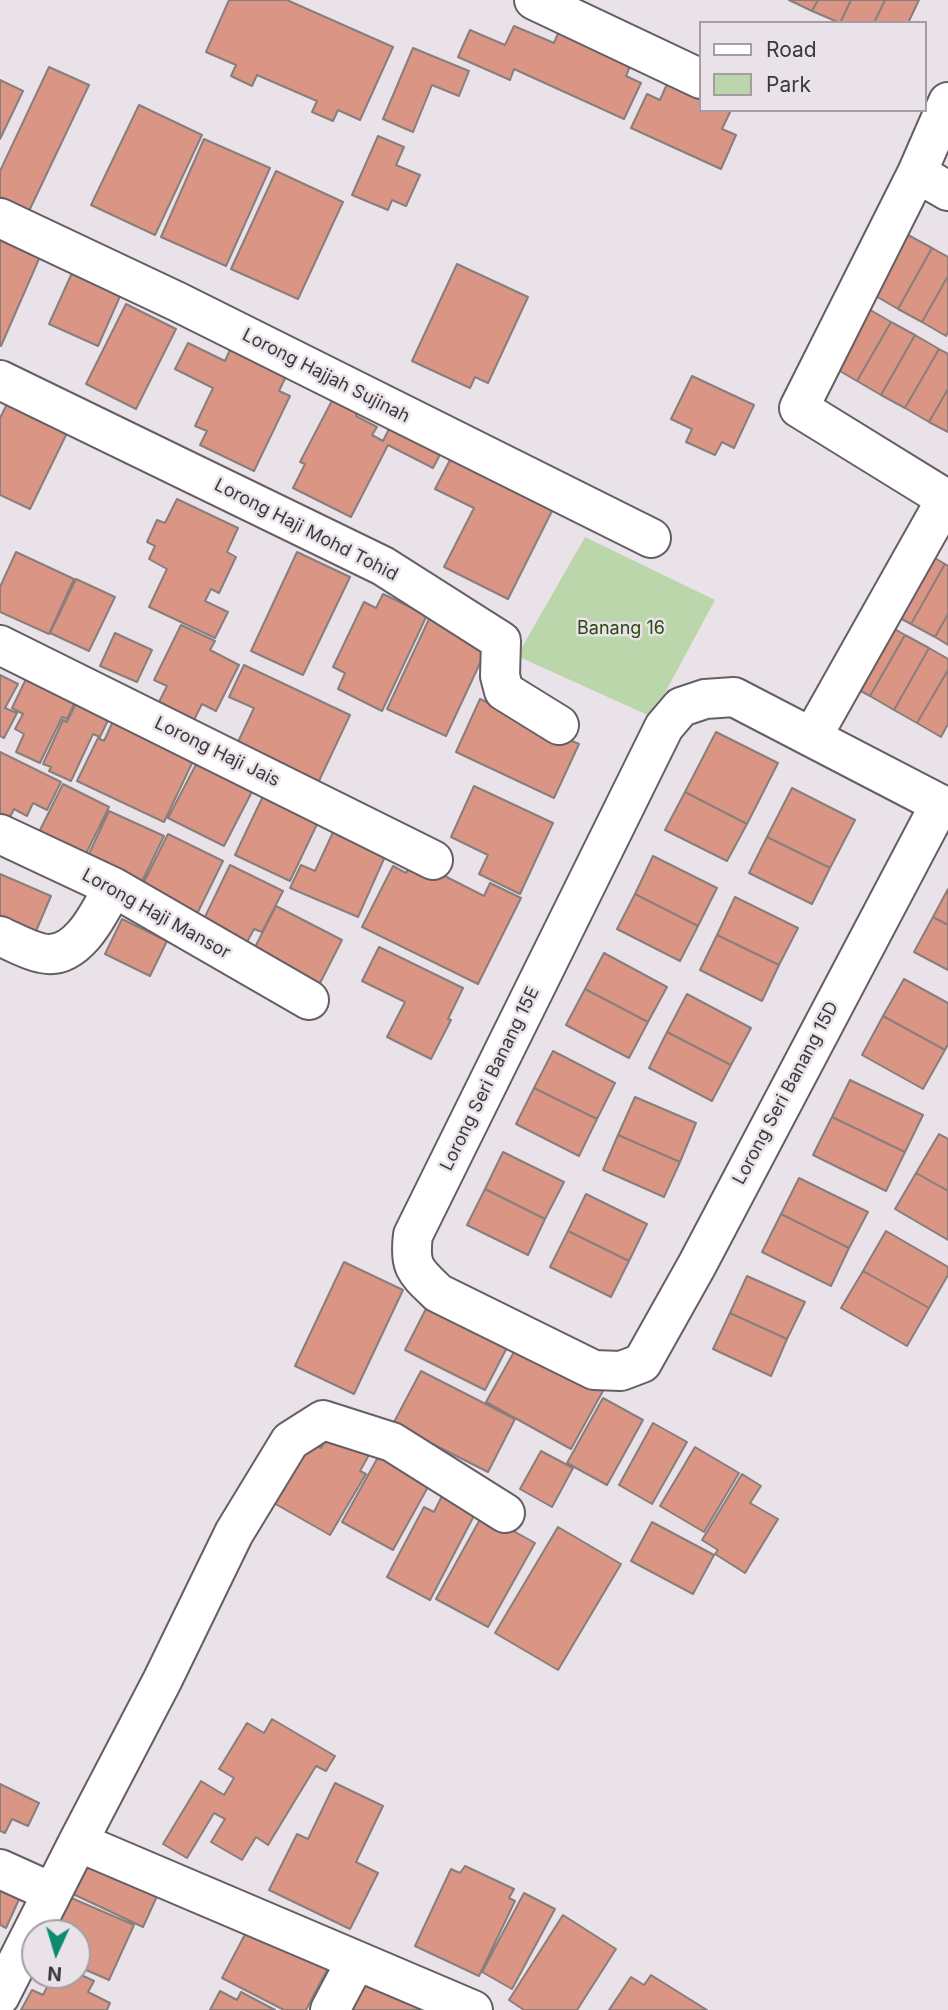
<!DOCTYPE html>
<style>
body{margin:0}
#map{position:relative;width:948px;height:2010px;overflow:hidden;background:#e9e2e9;font-family:Inter,sans-serif}
canvas{display:block}
.legend{position:absolute;left:699px;top:21px;width:228px;height:91px;box-sizing:border-box;background:#e9e2e9;border:2px solid #a49ea4;margin:0;padding:9px 12px;list-style:none;font-size:21px;color:#3c393c}
.legend li{display:flex;align-items:center;gap:14px;height:35px}
.legend b{width:35px;border:2px solid #a49ea4}
.north{position:absolute;left:21px;top:1919px;width:70px;height:70px;box-sizing:border-box;background:#e9e2e9;border:2px solid #a49ea4;border-radius:50%;rotate:184deg;font-size:19px;font-weight:700;line-height:28px;text-align:center;color:#3c393c}
.north::after{content:'';display:block;margin:auto;width:24px;height:32px;background:#0d8b6f;clip-path:polygon(50% 0,100% 100%,50% 72%,0 100%)}
</style>
<div id="map">
<canvas width="948" height="2010"></canvas>
<ul class="legend">
<li><b style="height:9px;background:#fff"></b>Road</li>
<li><b style="height:19px;background:#bcd6ab"></b>Park</li>
</ul>
<div class="north">N</div>
</div>
<script>
const g = document.querySelector('canvas').getContext('2d');
g.lineJoin = 'round';
function fill(path, color) { g.fillStyle = color; g.fill(path, 'evenodd'); }
function stroke(path, color, width, dash) { g.strokeStyle = color; g.lineWidth = width; g.lineCap = dash ? 'butt' : 'round'; g.setLineDash(dash || []); g.stroke(path); }
function drawText(font, color, halo, rows, align = 'center') {
  g.font = font + ' Inter,sans-serif'; g.lineWidth = 5; g.setLineDash([]); g.textBaseline = 'middle'; g.strokeStyle = halo; g.fillStyle = color; for (const [text, x, y, turn = 0] of rows) {
    g.save(); g.translate(x, y); g.rotate((+turn || 0) * Math.PI / 180); g.textAlign = isNaN(turn) ? turn : align; if (halo) g.strokeText(text, 0, 0); g.fillText(text, 0, 0); g.restore();
  }
}
fill(new Path2D(`
 M585 537 715 600 652 717 517 656Z`), '#bcd6ab');
const building = new Path2D(`
 M229 0H287L393 47 360 120 338 110 333 121 312 112 317 101 257 75 252 86 231 76 236 65 206 52Z
 M789 0H818L812 11Z
 M818 0H851L840 23 812 11Z
 M851 0H885L874 23H840Z
 M885 0H919L908 23H874Z
 M514 26 554 43 561 26 633 59 626 76 641 83 624 119 514 69 510 80 458 57 470 30 505 45Z
 M413 48 469 71 459 96 432 85 413 132 383 119Z
 M49 67 89 85 29 211 0 197V171Z
 M670 77 701 92V110H731L722 129 736 135 721 169 631 128 647 94 660 100Z
 M0 80 23 91 0 139Z
 M139 105 202 135 155 235 91 205Z
 M378 136 404 147 396 165 420 175 406 206 392 200 388 210 352 195Z
 M204 139 270 168 226 266 161 237Z
 M276 171 343 202 298 299 231 269Z
 M0 235 42 252 1 346 0 345Z
 M908 235 932 248 898 309 874 295Z
 M932 248 948 257V276L922 322 898 309Z
 M457 264 528 297 488 383 475 377 470 388 412 361Z
 M72 273 121 294 98 346 49 324Z
 M948 276V332L946 336 922 322Z
 M126 304 176 329 136 409 86 384Z
 M867 308 891 322 857 381 833 367Z
 M891 322 915 335 881 395 857 381Z
 M915 335 939 349 905 408 881 395Z
 M188 343 225 361 233 343 289 370 279 391 290 396 254 471 200 445 207 431 195 426 213 388 175 369Z
 M939 349 948 354V389L929 422 905 408Z
 M692 376 754 405 734 448 722 442 715 455 686 442 692 429 671 419Z
 M948 389V432L929 422Z
 M336 393 361 406 356 416 377 427 372 435 383 441 393 421 444 447 433 468 388 445 351 517 293 488 305 464 300 462Z
 M7 404 67 433 30 509 0 495V418Z
 M451 458 553 509 508 599 444 567 474 508 435 489Z
 M177 499 238 528 227 552 236 557 219 593 211 589 205 601 228 612 215 638 149 607 167 569 149 559 155 546 147 542 157 520 165 523Z
 M921 550 945 564 911 624 887 611Z
 M16 552 74 579 49 634 0 612V587Z
 M297 552 350 577 303 675 251 651Z
 M945 564 948 566V614L935 637 911 624Z
 M76 579 115 597 89 651 50 633Z
 M383 594 427 615 382 711 338 689 345 673 333 667 364 602 376 608Z
 M948 614V645L935 637Z
 M429 619 488 646 446 736 387 709Z
 M881 621 905 635 870 696 846 683Z
 M181 625 215 641 210 650 239 665 216 711 202 704 194 720 159 702 167 686 154 680Z
 M115 633 152 650 137 682 100 666Z
 M905 635 929 648 894 710 870 696Z
 M929 648 948 659V670L917 723 894 710Z
 M244 665 350 715 318 783 237 744 254 708 229 697Z
 M948 670V724L941 737 917 723Z
 M0 675 18 684 5 708 17 713 4 738 0 736Z
 M27 677 76 700 67 719 62 717 40 763 16 752 24 734 15 729 23 714 12 708Z
 M480 699 579 744 554 798 456 752Z
 M77 701 110 716 100 737 93 734 71 781 49 771 51 767 43 764 63 720 67 722Z
 M113 721 194 759 164 822 77 781 98 738 104 741Z
 M716 732 778 763 747 824 685 792Z
 M0 752 61 782 47 810 33 803 27 816 14 809 7 823 0 820Z
 M202 753 257 782 224 846 168 818Z
 M63 784 109 807 79 868 32 846Z
 M474 786 553 823 520 894 479 874 488 855 451 837Z
 M792 788 855 820 830 868 767 837Z
 M265 792 320 818 290 881 235 855Z
 M685 792 747 824 727 861 665 830Z
 M109 811 164 836 136 894 82 869Z
 M335 828 387 852 358 917 290 888 301 865 315 871Z
 M168 834 223 861 194 920 139 892Z
 M767 837 830 868 812 904 749 873Z
 M653 856 717 888 698 926 635 894Z
 M413 860 484 896 490 883 521 898 478 984 362 927 393 866 406 873Z
 M230 865 283 891 262 932 254 929 247 942 203 921Z
 M0 874 51 896 30 945 0 932Z
 M948 889V925L933 917Z
 M635 894 698 926 680 961 617 929Z
 M735 897 798 928 779 965 717 935Z
 M276 906 342 940 316 991 250 957Z
 M933 917 948 925V970L914 952Z
 M122 919 167 941 150 976 105 954Z
 M717 935 779 965 762 1001 700 970Z
 M379 947 463 988 448 1019 451 1020 431 1059 387 1037 405 1002 362 981Z
 M604 953 667 987 648 1022 585 989Z
 M904 979 948 1003V1044L945 1050 883 1016Z
 M585 989 648 1022 629 1058 566 1025Z
 M687 994 751 1028 731 1065 667 1032Z
 M883 1016 945 1050 923 1089 862 1055Z
 M667 1032 731 1065 712 1101 649 1068Z
 M553 1051 615 1083 597 1119 534 1088Z
 M850 1080 923 1115 905 1152 832 1117Z
 M534 1088 597 1119 579 1156 516 1124Z
 M635 1097 696 1123 680 1162 618 1135Z
 M832 1117 905 1152 886 1191 813 1155Z
 M939 1134 948 1139V1191L916 1173Z
 M618 1135 680 1162 664 1197 603 1170Z
 M503 1152 564 1182 545 1219 485 1189Z
 M916 1173 948 1191V1240L895 1209Z
 M799 1178 868 1212 849 1248 781 1214Z
 M485 1189 545 1219 528 1255 467 1225Z
 M586 1194 647 1224 629 1261 568 1231Z
 M781 1214 849 1248 831 1286 762 1252Z
 M568 1231 629 1261 611 1297 550 1267Z
 M886 1231 948 1267V1275L929 1308 863 1271Z
 M344 1262 403 1290 354 1394 295 1366Z
 M863 1271 929 1308 907 1346 841 1308Z
 M747 1276 805 1302 787 1339 730 1313Z
 M432 1297 512 1338 485 1390 405 1350Z
 M730 1313 787 1339 771 1376 713 1349Z
 M519 1343 604 1389 571 1449 486 1402Z
 M421 1371 515 1419 488 1472 393 1424Z
 M603 1398 643 1420 607 1485 567 1463Z
 M653 1423 687 1442 652 1504 619 1485Z
 M331 1431 370 1453 360 1471 366 1474 330 1535 272 1502 308 1441 321 1448Z
 M695 1447 739 1473 704 1532 660 1506Z
 M382 1450 433 1478 393 1550 342 1522Z
 M541 1451 573 1468 552 1507 520 1489Z
 M742 1474 761 1486 750 1503 778 1519 745 1573 715 1554 718 1550 702 1540Z
 M445 1490 478 1508 430 1600 387 1577 424 1507 434 1512Z
 M483 1514 535 1543 488 1627 436 1599Z
 M652 1522 714 1555 693 1594 631 1561Z
 M558 1527 621 1564 558 1670 495 1633Z
 M272 1719 335 1756 326 1771 316 1766 268 1845 256 1837 242 1860 211 1842 225 1819 214 1813 187 1858 163 1844 201 1781 224 1795 234 1778 219 1769 247 1723 264 1733Z
 M335 1783 383 1806 356 1862 378 1873 350 1929 269 1890 297 1834 308 1839Z
 M0 1784 39 1803 28 1826 12 1819 5 1833 0 1831Z
 M86 1861 158 1894 143 1927 71 1893Z
 M465 1866 514 1889 509 1898 515 1901 479 1976 415 1946 451 1869 460 1873Z
 M0 1872 26 1884 6 1928 0 1925Z
 M524 1893 555 1909 512 1989 482 1972Z
 M69 1897 134 1925 109 1980 77 1966V1933H53Z
 M563 1915 616 1949 577 2010H524L509 2000Z
 M250 1925 329 1966 306 2010H284L222 1978Z
 M77 1973 94 1981 88 1992 110 2003 107 2010H21L32 1990 43 1995 53 1975H77Z
 M651 1975 707 2010H609L631 1977 644 1985Z
 M364 1978 427 2010H347Z
 M220 1991 237 2000 241 1992 275 2010H210Z`);
fill(building, '#da9584');
stroke(building, '#887e7c', 2);
const minor = new Path2D(`
 M534 0 701 79
 M948 102 917 173 799 408 948 500
 M917 173 948 191
 M0 218 178 302 651 538
 M0 380 383 566 501 641 500 676 504 691 559 725
 M0 645 433 860
 M812 737 946 499
 M940 804 697 1265 642 1363 621 1371 594 1370 438 1293C415 1271 409 1267 413 1235L664 727 681 707 705 699 734 697 940 804 948 808
 M0 834 113 887 309 1000
 M0 936C13 942 27 950 41 953 77 962 100 912 113 887
 M0 1869 51 1892
 M0 1996 78 1842
 M330 2010 356 1961
 M473 2010 78 1842 162 1681 234 1533 290 1441 323 1420 392 1442 505 1513`);
stroke(minor, '#655f65', 42);
stroke(minor, '#fff', 38);
drawText('18px', '#3c393c', '#e9e2e9', [
 ["Lorong Hajjah Sujinah",326,376,27],
 ["Lorong Haji Mohd Tohid",306,530,27],
 ["Lorong Haji Jais",217,752,26],
 ["Lorong Haji Mansor",156,914,29],
 ["Lorong Seri Banang 15E",490,1079,-64],
 ["Lorong Seri Banang 15D",786,1093,-62]
]);
drawText('18px', '#2b4a0e', '#e9e2e9', [
 ["Banang 16",621,629]
]);
</script>
